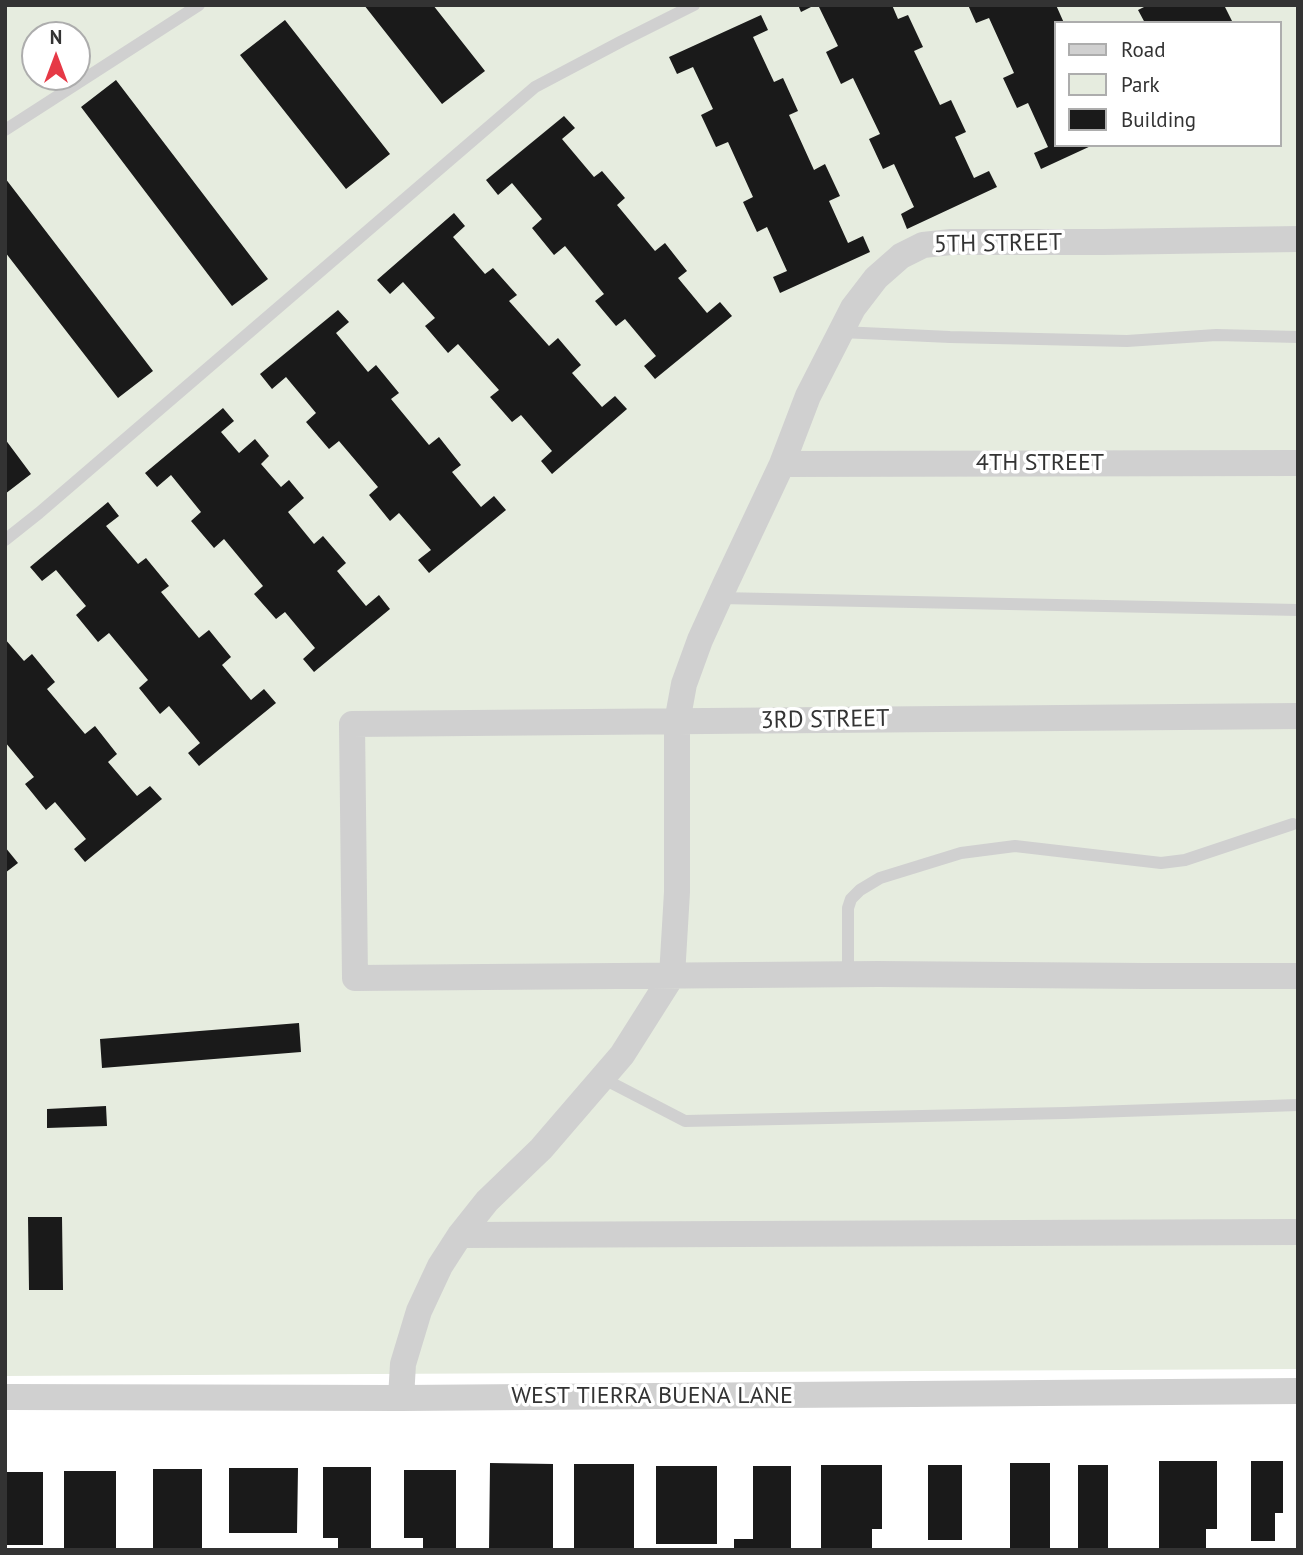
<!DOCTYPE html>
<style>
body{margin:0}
#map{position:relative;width:1303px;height:1555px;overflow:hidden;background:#fff;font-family:"PT Sans",sans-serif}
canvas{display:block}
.frame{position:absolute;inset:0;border:7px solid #333;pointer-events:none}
.legend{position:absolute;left:1054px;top:21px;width:228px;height:126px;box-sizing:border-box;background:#fff;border:2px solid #adadad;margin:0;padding:9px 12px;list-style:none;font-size:21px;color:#333}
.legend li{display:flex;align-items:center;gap:14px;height:35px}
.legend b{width:35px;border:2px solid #adadad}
.north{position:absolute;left:21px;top:21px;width:70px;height:70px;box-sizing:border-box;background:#fff;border:2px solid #adadad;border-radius:50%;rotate:0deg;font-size:19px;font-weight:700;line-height:28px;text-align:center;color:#333}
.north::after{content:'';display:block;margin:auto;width:24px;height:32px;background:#e63946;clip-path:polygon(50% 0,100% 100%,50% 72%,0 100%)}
</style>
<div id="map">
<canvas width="1303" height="1555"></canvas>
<div class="frame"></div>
<ul class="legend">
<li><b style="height:9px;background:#d0d0d0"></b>Road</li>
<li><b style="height:19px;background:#e6ecdf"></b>Park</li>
<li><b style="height:19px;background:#1a1a1a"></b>Building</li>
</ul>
<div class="north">N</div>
</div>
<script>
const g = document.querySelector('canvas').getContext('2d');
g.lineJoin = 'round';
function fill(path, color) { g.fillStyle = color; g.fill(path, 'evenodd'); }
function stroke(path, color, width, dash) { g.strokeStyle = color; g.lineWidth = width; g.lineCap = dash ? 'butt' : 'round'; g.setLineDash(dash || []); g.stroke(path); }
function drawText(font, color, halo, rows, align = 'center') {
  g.font = font + ' "PT Sans",sans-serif'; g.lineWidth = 7; g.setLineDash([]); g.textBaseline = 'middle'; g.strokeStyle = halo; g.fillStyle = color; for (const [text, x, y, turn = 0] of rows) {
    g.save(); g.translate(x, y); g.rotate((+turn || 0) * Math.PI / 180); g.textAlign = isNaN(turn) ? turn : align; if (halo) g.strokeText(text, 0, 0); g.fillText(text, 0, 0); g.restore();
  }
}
fill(new Path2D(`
 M5 5H1298V1369L5 1376ZM1056 23H1280V145H1056ZM35 35H77V77H35Z`), '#e6ecdf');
fill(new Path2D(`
 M364 5H433L485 71 442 104Z
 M798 5H815L801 12Z
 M818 5H892L898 19 908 15 923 47 914 51 940 105 951 100 966 132 955 137 974 178 989 171 997 187 907 229 901 214 914 207 894 164 883 169 869 139 880 134 853 78 841 84 826 52 838 46Z
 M968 5H1056L1064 23H1056V145H1093L1041 169 1034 153 1048 147 1028 103 1017 108 1003 78 1014 73 989 18 976 23Z
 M1148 5H1224L1233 23H1145L1138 10Z
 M761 15 768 30 753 37 774 82 783 78 798 111 789 115 814 170 825 164 840 196 829 201 848 243 863 236 870 252 780 293 773 277 787 271 767 227 757 232 743 202 753 197 728 142 716 147 701 115 713 109 693 67 677 74 669 57Z
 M285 20 390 154 346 189 240 55Z
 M116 80 268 279 232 306 81 107Z
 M564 116 575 128 562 139 594 177 602 171 625 198 617 205 655 251 665 243 687 271 678 278 707 313 720 302 732 316 655 379 644 366 656 356 625 319 616 326 595 301 604 294 565 246 554 255 532 228 542 219 512 183 498 195 486 180Z
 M5 178 153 371 118 398 5 252Z
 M454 213 465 226 453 237 485 274 493 268 517 295 509 301 549 346 558 338 581 365 572 373 602 407 615 396 627 409 552 474 541 461 552 451 521 415 512 422 490 397 499 390 458 344 448 353 425 326 435 318 403 282 390 294 377 280Z
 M338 310 349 322 336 333 368 372 376 365 399 393 391 399 429 445 439 437 461 465 452 472 481 507 494 496 506 510 429 573 418 560 431 550 399 513 390 521 369 495 378 487 339 441 329 449 306 422 316 413 286 377 272 389 260 374Z
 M223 408 234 421 221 432 239 453 255 439 269 456 261 464 281 487 289 480 304 498 288 512 314 544 323 536 346 563 337 571 366 606 379 595 390 609 314 672 303 659 315 648 285 612 276 619 254 594 263 586 224 539 214 548 191 521 201 512 171 475 157 487 145 473Z
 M5 439 31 474 5 494Z
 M108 502 119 516 106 526 138 564 146 558 169 586 161 592 199 638 209 630 231 657 222 665 251 700 264 689 276 703 199 766 188 753 200 743 169 706 160 714 139 688 148 680 109 633 98 642 76 615 86 606 56 570 42 581 30 567Z
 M5 639 24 661 32 654 55 682 47 689 85 734 95 726 117 754 108 762 137 796 150 786 162 799 85 862 74 849 86 839 55 802 46 810 25 784 34 777 5 742Z
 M5 847 18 863 5 873Z
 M299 1023 301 1052 102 1068 100 1039Z
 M106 1106 107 1126 47 1128V1109Z
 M28 1217H62L63 1290H29Z
 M1159 1461H1217V1529H1206V1549H1159Z
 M1251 1461H1283V1513H1275V1541H1251Z
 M490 1463 553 1464V1550H489Z
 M1010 1463H1050V1549H1010Z
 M574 1464H634V1550H574Z
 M821 1465H882V1529H872V1550H821Z
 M928 1465H962V1540H928Z
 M1078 1465H1108V1548H1078Z
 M656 1466H717V1544H656Z
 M753 1466H791V1550H734V1539H753Z
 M323 1467H371V1550H338V1538H323Z
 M229 1468H298L297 1533H229Z
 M153 1469H202V1550H153Z
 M404 1470H456V1550H423V1538H404Z
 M64 1471H116V1550H64Z
 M5 1472H43V1545H5Z`), '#1a1a1a');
stroke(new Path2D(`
 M5 130 199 5
 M841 332 950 337 1127 341 1216 335 1298 337
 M5 540 39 513 535 87 622 41 694 5
 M720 598 1298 610
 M848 974V908L851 899 860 890 880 878 961 853 1015 846 1161 863 1185 860 1293 824
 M602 1078 685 1121 1065 1113 1298 1105`), '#d0d0d0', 12);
stroke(new Path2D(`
 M782 464 1298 463
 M1298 716 352 724 355 978 878 974 1145 976H1298
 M460 1235 1298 1232
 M5 1397 401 1398 1298 1391
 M401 1398 403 1364 419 1311 440 1266 460 1235 487 1201 541 1149 622 1055 672 976 677 892V722L684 684 700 640 725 585 782 464 808 396 853 308 876 278 901 256 923 245 951 242H1103L1298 239`), '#d0d0d0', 26);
drawText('24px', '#333', '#fff', [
 ["5TH STREET",998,244,-1],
 ["4TH STREET",1040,463],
 ["3RD STREET",825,720,-1],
 ["WEST TIERRA BUENA LANE",652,1396]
]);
</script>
